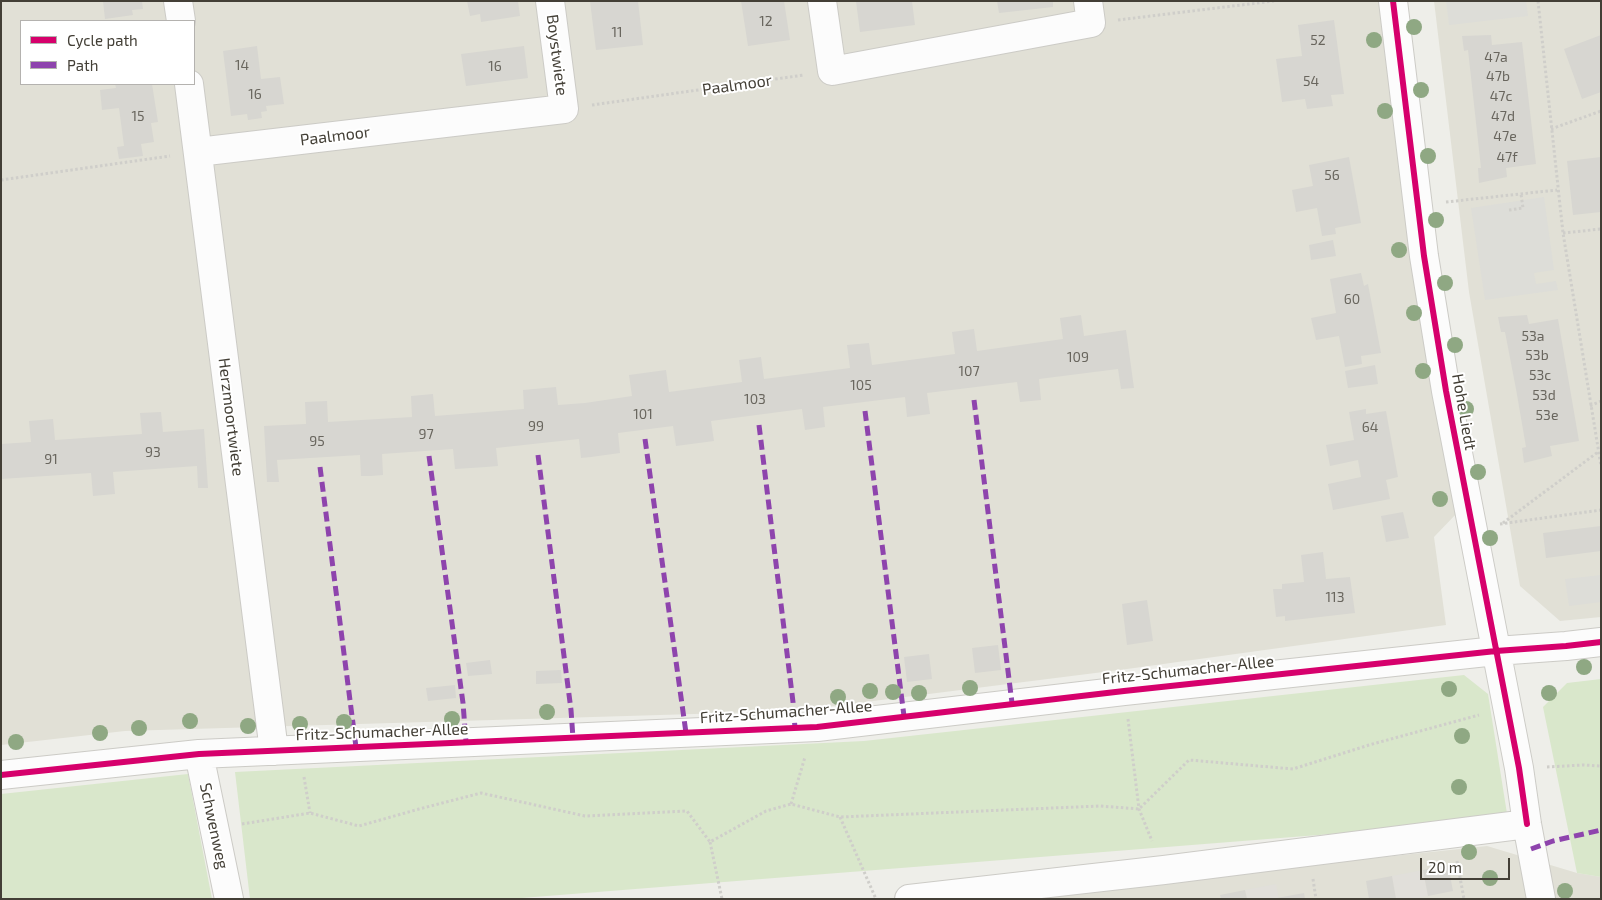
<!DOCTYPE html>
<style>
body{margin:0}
#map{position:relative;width:1602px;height:900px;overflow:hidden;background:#eeeee9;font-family:"Exo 2",sans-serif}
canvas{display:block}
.frame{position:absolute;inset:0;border:2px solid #433f36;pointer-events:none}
.legend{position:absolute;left:20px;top:20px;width:175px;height:65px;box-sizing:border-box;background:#fff;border:1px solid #b4b2af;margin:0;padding:6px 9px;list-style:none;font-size:15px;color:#433f36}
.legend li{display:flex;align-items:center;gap:10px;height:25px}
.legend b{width:25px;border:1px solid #b4b2af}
.scale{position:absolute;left:1420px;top:858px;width:90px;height:22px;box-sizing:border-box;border:2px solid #433f36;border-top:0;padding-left:6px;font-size:15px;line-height:18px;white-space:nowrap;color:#433f36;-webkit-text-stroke:4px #fff;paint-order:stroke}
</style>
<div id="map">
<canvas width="1602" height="900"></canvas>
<div class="frame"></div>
<ul class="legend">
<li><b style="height:6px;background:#d6006c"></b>Cycle path</li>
<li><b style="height:6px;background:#8e44ad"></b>Path</li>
</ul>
<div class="scale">20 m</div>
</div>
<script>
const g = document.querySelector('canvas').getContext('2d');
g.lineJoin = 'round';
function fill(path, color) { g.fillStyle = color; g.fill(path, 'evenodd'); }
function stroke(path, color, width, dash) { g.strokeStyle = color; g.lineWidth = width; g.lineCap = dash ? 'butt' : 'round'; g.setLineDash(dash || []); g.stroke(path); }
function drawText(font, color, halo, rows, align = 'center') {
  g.font = font + ' "Exo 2",sans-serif'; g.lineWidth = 4; g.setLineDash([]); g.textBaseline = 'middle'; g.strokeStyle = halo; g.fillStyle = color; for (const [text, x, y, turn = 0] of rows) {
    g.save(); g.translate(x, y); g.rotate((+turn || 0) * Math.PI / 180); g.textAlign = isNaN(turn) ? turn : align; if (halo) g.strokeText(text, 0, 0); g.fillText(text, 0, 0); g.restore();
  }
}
fill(new Path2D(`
 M1 1H1379L1458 512 1434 537 1446 625 1127 669 794 711 125 731 1 745ZM21 21H194V84H21Z
 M1434 1H1601V617L1560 621 1520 586 1469 292Z
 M1487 846 1577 873 1601 877V899H994Z`), '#e1e0d6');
fill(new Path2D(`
 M1423 870 1428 896 1414 899H1396L1392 876Z
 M1276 884 1279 899H1247L1245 890Z`), '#e1dfda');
fill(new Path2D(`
 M1464 675 1488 694 1508 820 509 899H250L235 772 864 741Z
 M1601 679V877L1577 873 1543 707 1567 683Z
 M188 774 212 899H1V794Z`), '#d9e7cb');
fill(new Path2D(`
 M1446 1H1526L1528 16 1449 25Z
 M1544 197 1554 270 1534 273 1536 284 1556 281 1558 290 1485 300 1471 208Z
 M1601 575V602L1569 606 1565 579Z`), '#ddddd8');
fill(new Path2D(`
 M103 1H142L143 9 132 10 133 15 105 19Z
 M467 1H518L520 16 481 22 480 14 470 16Z
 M590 1H638L643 45 596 50Z
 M741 1H784L790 40 748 46Z
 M856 1H912L915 25 860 32Z
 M997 1H1053V7L999 13Z
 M1334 20 1344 94 1331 95 1333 106 1307 109 1305 99 1282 102 1276 59 1302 56 1298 25Z
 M1491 35 1492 45 1522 42 1536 164 1506 168 1507 177 1479 183 1478 168H1481L1468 50 1464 51 1462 36Z
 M1601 35V92L1582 99 1564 49Z
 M257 46 261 79 280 77 284 104 266 106 267 111 261 112 262 118 248 120 247 114 231 116 223 51Z
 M524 46 528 78 466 86 461 54Z
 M115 84H152L158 122 151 123 154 142 141 144 143 156 119 159 117 147 124 146 119 108 102 110 100 90 116 88Z
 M1349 157 1361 223 1335 228 1336 234 1322 236 1317 208 1296 212 1292 190 1313 186 1309 165Z
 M1601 157V212L1573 215 1567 161Z
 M1333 240 1336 256 1311 260 1309 245Z
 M1361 273 1364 286 1368 284 1381 353 1361 356 1362 364 1345 367 1339 336 1316 340 1311 318 1336 313 1330 279Z
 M1081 315 1084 336 1126 330 1134 388 1121 389 1118 369 1039 379 1041 400 1020 402 1017 382 927 393 930 414 907 417 905 397 823 407 825 427 805 430 802 409 711 421 714 441 676 446 673 426 618 433 620 453 591 457 581 458 579 439 496 448 498 466 486 467 455 469 453 449 382 454 383 475 371 476H361L360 455 277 460 279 482H267L264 426 306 424 305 402 327 401 328 422 412 417 411 396 433 394 435 416 524 409 523 390 556 387 558 405 585 403 632 396 629 375 666 370 669 392 742 382 739 360 761 357 764 379 850 368 847 345 869 343 872 365 955 354 952 332 974 329 977 351 1063 339 1060 318Z
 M1527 315 1529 324 1558 319 1579 441 1550 446 1552 456 1524 463 1522 448 1526 447 1516 389 1505 332H1501L1498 317Z
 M1375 365 1378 384 1348 388 1345 371Z
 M1366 409V414L1386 411 1398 477 1386 480 1390 499 1333 510 1328 484 1361 477 1358 460 1330 466 1326 445 1354 440 1349 412Z
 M161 412 163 432 204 429 208 488H198L197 466 113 472 115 494 93 496 91 473 1 479V444L31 442 29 421 53 419 55 440 142 434 140 413Z
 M1403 512 1409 538 1386 542 1381 516Z
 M1601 526V551L1546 558 1543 533Z
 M1323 552 1326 579 1350 577 1355 613 1285 621V616L1276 617 1273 589H1282V584L1304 582 1301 555Z
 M1147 600 1153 641 1127 645 1122 604Z
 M998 645 1001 670 975 673 972 648Z
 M929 654 932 679 907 682 904 657Z
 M490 660 492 674 468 676 466 663Z
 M561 670 562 683 536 684V671Z
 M455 685 456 698 428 701 426 688Z
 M1448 865 1453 891 1428 896 1423 870Z
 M1392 876 1396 899H1369L1366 881Z
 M1245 890 1247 899H1221L1220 895Z
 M1304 893 1305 899H1277V898Z`), '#d7d6d1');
const minor = new Path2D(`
 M178 1 181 21
 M822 1 832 71 1091 23 1088 1
 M1393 1 1424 256 1446 391 1519 768 1527 824 1541 899
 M189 84 274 751
 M198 152 564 109 550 1
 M199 754 229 899
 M1 775 199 754 817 727 1124 691 1496 651 1566 646 1601 642
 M909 899 1164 870 1527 824`);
stroke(minor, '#cccbc6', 30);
stroke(new Path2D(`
 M1538 1 1563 233 1601 466
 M1118 20 1274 1
 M592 105 804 75
 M1551 129 1601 111
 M1 180 170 156
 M1446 202 1557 190
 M1509 210 1523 208 1521 194
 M1563 233 1601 229
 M1590 406 1601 401
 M1503 523 1598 452
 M1500 524 1601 510
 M1128 719 1139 809 1152 841
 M1547 767 1583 765 1601 766
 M304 777 310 813
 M791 804 805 757
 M840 817 876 899
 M242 824 310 813 359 826 419 809 481 793 585 816 687 811 710 842 766 811 791 804 840 817 1100 806 1139 809 1189 760 1293 769 1369 745 1479 715
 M710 842 722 899
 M1457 861 1464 899
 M1313 879 1316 899`), '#cfceca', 3, [2.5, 2.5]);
stroke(minor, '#fcfcfc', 28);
stroke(new Path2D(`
 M974 400 1012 703
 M865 411 904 716
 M759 425 793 702 795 728
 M645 439 686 733
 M538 455 571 710 573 738
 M429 456 463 703 466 742
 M320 467 356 747
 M1531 849 1553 841 1601 830`), '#8e44ad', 5, [10, 5]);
stroke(new Path2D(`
 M1393 1 1424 256 1446 391 1519 768 1527 824
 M1 775 199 754 817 727 1124 691 1496 651 1566 646 1601 642`), '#d6006c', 6);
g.fillStyle = '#8fa883';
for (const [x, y] of [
 [1414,27],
 [1374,40],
 [1421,90],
 [1385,111],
 [1428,156],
 [1436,220],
 [1399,250],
 [1445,283],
 [1414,313],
 [1455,345],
 [1423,371],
 [1466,409],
 [1478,472],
 [1440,499],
 [1490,538],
 [1584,667],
 [970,688],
 [1449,689],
 [870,691],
 [893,692],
 [919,693],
 [1549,693],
 [838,697],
 [547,712],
 [452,719],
 [190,721],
 [344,722],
 [300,724],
 [248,726],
 [139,728],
 [100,733],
 [1462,736],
 [16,742],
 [1459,787],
 [1469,852],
 [1490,878],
 [1565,891]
]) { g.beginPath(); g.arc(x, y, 8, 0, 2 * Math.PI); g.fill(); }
drawText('14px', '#69665e', null, [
 ["12",766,21],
 ["11",617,32],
 ["52",1318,40],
 ["47a",1496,57],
 ["14",242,65],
 ["16",495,66],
 ["47b",1498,76],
 ["54",1311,81],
 ["16",255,94],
 ["47c",1501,96],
 ["15",138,116],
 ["47d",1503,116],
 ["47e",1505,136],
 ["47f",1507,157],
 ["56",1332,175],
 ["60",1352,299],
 ["53a",1533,336],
 ["53b",1537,355],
 ["109",1078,357],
 ["107",969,371],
 ["53c",1540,375],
 ["105",861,385],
 ["53d",1544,395],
 ["103",755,399],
 ["101",643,414],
 ["53e",1547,415],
 ["99",536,426],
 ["64",1370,427],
 ["97",426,434],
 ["95",317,441],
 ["93",153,452],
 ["91",51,459],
 ["113",1335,597]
]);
drawText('16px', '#433f36', '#fff', [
 ["Boystwiete",557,55,83],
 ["Paalmoor",737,85,-8],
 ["Paalmoor",335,136,-7],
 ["Hohe Liedt",1464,412,80],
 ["Herzmoortwiete",231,417,83],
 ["Fritz-Schumacher-Allee",1188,670,-6],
 ["Fritz-Schumacher-Allee",786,712,-4],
 ["Fritz-Schumacher-Allee",382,732,-2],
 ["Schwenweg",214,826,78]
]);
</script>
